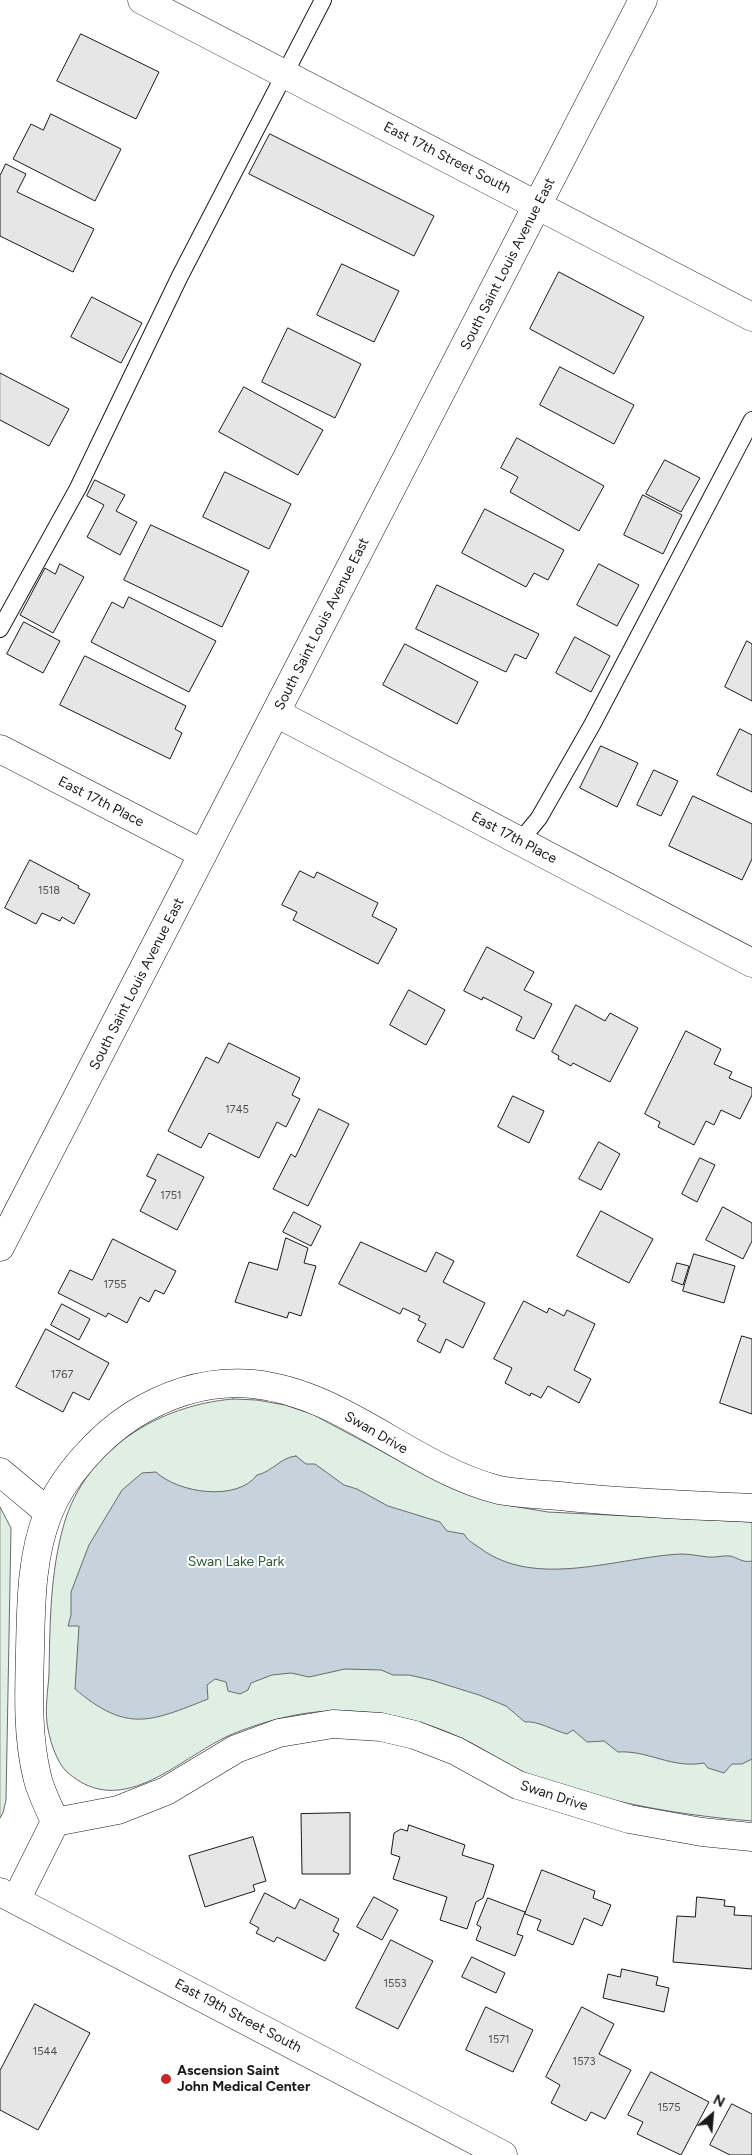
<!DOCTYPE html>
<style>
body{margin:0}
#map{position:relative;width:752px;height:2155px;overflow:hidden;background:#fff;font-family:Figtree,sans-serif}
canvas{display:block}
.north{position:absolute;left:687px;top:2090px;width:50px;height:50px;-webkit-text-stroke:4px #fff;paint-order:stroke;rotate:27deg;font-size:14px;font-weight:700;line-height:20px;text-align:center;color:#1a1a1a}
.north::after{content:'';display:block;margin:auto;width:18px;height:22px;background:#1a1a1a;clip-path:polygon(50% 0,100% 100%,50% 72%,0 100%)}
</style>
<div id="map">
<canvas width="752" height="2155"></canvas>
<div class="north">N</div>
</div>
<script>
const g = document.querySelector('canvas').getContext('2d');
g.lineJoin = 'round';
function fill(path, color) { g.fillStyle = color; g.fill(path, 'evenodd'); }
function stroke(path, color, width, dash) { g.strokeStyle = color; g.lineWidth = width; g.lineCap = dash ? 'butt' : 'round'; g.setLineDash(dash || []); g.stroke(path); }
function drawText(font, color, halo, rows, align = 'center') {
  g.font = font + ' Figtree,sans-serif'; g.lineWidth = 4; g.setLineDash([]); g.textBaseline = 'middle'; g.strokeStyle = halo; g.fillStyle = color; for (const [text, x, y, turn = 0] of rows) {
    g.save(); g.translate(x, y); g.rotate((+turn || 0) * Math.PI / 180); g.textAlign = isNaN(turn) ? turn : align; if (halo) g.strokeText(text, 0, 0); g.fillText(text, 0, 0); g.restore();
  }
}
const green = new Path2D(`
 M233 1399 257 1400 285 1405 312 1414 445 1485 506 1505 548 1512 752 1522V1821C677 1815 604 1802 533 1776 512 1768 495 1756 475 1745 434 1723 388 1711 341 1711 306 1710 268 1720 235 1733 182 1754 124 1823 67 1772 56 1762 49 1738 47 1723 45 1707 48 1690 49 1674 50 1623 50 1573 64 1524 86 1449 159 1405 233 1399Z
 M0 1507 11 1528 6 1800 3 1813 0 1818Z`);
fill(green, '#e0efe3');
stroke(green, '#6a6a6a', 1);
const water = new Path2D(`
 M296 1456 306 1464H315L344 1485 357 1489 388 1506 440 1522 447 1531 464 1534C469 1542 473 1543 480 1548 536 1590 618 1557 681 1554 690 1554 699 1556 708 1557 715 1558 723 1555 730 1556 739 1558 742 1563 752 1561V1759L742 1764H732L724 1773 708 1768 704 1763C672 1769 648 1750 618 1752L604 1741 587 1742 573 1730 567 1734C555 1731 536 1720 525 1722L506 1706 479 1695 431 1680 409 1675H393L381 1670 345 1669 309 1677 291 1673 272 1675 251 1683 248 1690 240 1694 228 1691 226 1682 215 1679 207 1685 208 1699C150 1722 127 1733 75 1689L79 1626H68L71 1615V1592L89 1545 122 1490 142 1473 156 1472C178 1493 237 1502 257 1475 272 1472 281 1457 296 1456Z`);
fill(water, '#c6d2dc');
stroke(water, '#6a6a6a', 1);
const building = new Path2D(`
 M81 34 159 72 136 119 57 81Z
 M51 114 121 149 95 201 13 159 31 124 43 130Z
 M270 134 434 216 414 256 249 174Z
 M6 164 26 174 17 192 94 229 73 272 0 236V176Z
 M342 264 399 291 374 342 317 315Z
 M559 272 644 317 614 374 530 329Z
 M92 297 142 323 121 363 71 337Z
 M288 328 361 364 335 418 262 382Z
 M560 367 634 405 614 444 540 405Z
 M0 373 69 409 49 446 0 420Z
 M244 387 323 430 298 475 219 432Z
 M517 438 604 486 579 531 510 492 518 477 501 468Z
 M665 460 700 478 681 512 646 494Z
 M225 472 291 504 269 549 203 517Z
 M95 480 125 495 116 511 137 522 120 555 87 537 104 505 87 496Z
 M643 495 682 515 663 554 624 535Z
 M485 509 564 550 548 580 534 573 526 587 462 553Z
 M151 525 249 571 222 627 124 580Z
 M60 564 84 577 53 633 20 615 45 568 55 574Z
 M599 564 639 585 617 626 577 605Z
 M437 585 539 634 526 659 515 654 506 672 416 629Z
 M129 597 216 641 189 692 91 642 112 602 123 608Z
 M24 622 60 641 43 673 7 654Z
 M575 637 610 656 591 692 556 673Z
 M747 641 752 644V701L725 687Z
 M405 644 478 682 457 724 383 685Z
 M85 656 186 706 175 729 182 733 170 759 60 705Z
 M740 729 752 735V792L717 775Z
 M601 746 638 763 617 807 580 788Z
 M654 770 678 781 661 816 637 805Z
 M693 796 752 824V859L742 880 669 846Z
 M30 860 79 886 78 888 90 894 74 924 62 917 60 921 42 913 36 924 5 908Z
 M300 871 314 878 317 872 378 903 372 916 397 929 378 964 293 920 297 912 282 905Z
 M487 947 534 972 524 990 552 1004 534 1039 516 1030 522 1017 483 997 482 1000 464 991Z
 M409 990 445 1010 426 1045 390 1025Z
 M576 1005 605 1021 610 1013 638 1028 610 1082 573 1063 571 1066 558 1059 559 1056 552 1052Z
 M686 1031 721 1049 714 1064 732 1072 729 1078 752 1088V1095L740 1119 721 1110 714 1125 706 1121 694 1145 658 1127 660 1122 645 1114Z
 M229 1043 300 1078 292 1095 300 1099 286 1127 277 1122 259 1158 209 1133 201 1148 168 1131 206 1057 218 1063Z
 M513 1096 544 1111 529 1143 498 1127Z
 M319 1109 349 1124 308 1206 273 1189 291 1154 295 1157Z
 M599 1142 620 1154 601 1190 579 1179Z
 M158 1154 204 1177 177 1230 140 1211 156 1180 147 1176Z
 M700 1158 715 1165 697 1202 682 1194Z
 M723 1207 752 1223V1241L743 1259 706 1240Z
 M601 1211 653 1239 629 1283 577 1256Z
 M294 1212 321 1226 311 1246 283 1232Z
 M286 1238 308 1248 304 1263 316 1266 301 1316 289 1312 287 1318 235 1302 249 1262 277 1270Z
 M113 1239 176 1271 164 1294 155 1290 149 1302 140 1297 127 1323 108 1313 106 1317 58 1293 70 1270 92 1280Z
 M361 1242 426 1272 436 1252 454 1261 443 1282 485 1303 463 1348 446 1339 440 1353 417 1341 426 1324 418 1320 420 1316 403 1308 400 1314 339 1284Z
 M694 1254 735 1266 724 1303 683 1291Z
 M677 1263 689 1266 683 1285 672 1281Z
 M524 1301 547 1313 549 1308 564 1316 567 1310 595 1324 574 1370 591 1379 579 1403 548 1386 541 1398 531 1393 530 1396 505 1383 512 1368 494 1359Z
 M62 1304 90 1319 79 1340 51 1325Z
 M46 1329 109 1363 89 1400 73 1392 63 1412 16 1387Z
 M742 1336 752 1339V1414L720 1403Z
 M350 1813V1874H302L301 1814Z
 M409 1825 465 1845 462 1855 494 1865 483 1898 476 1902 467 1929 440 1920 447 1897 393 1879 400 1857 391 1854 394 1833 401 1829 407 1831Z
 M253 1837 266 1881 253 1885 255 1891 205 1907 189 1856Z
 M542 1870 595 1891 593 1898 611 1905 602 1926 584 1918 573 1945 537 1930 541 1920 525 1914Z
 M265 1893 295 1909 300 1899 339 1919 333 1931 339 1934 325 1961 277 1937 274 1942 256 1933 259 1928 250 1923Z
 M374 1897 398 1910 382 1940 357 1927Z
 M697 1897 725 1900 724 1906 735 1907 734 1915 752 1916V1969L673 1962 677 1916 695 1917Z
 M488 1898 525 1912 517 1934 523 1936 515 1956 476 1940 481 1927 477 1925Z
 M391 1940 433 1961 398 2029 356 2008Z
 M472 1957 505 1973 496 1993 462 1977Z
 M622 1969 658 1977 656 1985 669 1988 664 2012 603 1998 608 1974 620 1977Z
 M35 2004 90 2033 38 2130 0 2110V2071Z
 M486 2007 533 2030 513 2072 466 2050Z
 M582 2007 614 2024 599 2054 631 2070 605 2119 591 2112 586 2121 551 2103 560 2085 546 2077Z
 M651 2072 709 2102 681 2155 637 2134 643 2122 628 2115Z
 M732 2104 752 2114V2155H730L710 2145Z`);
fill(building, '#e6e6e6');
stroke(building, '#1a1a1a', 1);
const lane = new Path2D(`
 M0 629 78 488 180 276 323 0
 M520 841 539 818 592 725 752 420`);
const street = new Path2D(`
 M142 0 752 317
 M276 713 752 963
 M0 749 203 854
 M0 1247 643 0
 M0 1472 48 1512
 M55 1822 118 1810 166 1791 236 1749 279 1733 333 1724 381 1727 415 1735 456 1751 518 1785 629 1819 702 1832 752 1837
 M0 1892 503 2155
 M16 1900 55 1822C49 1807 40 1791 37 1776 27 1735 29 1691 30 1650 31 1604 31 1557 48 1514 62 1477 100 1436 133 1415 170 1392 209 1380 253 1384 344 1393 412 1468 499 1490 519 1494 540 1494 560 1496 623 1503 688 1505 752 1508`);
stroke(lane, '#1a1a1a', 18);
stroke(street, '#1a1a1a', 29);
stroke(lane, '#fff', 16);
stroke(street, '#fff', 28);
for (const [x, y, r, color] of [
 [166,2079,6,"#c62828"]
]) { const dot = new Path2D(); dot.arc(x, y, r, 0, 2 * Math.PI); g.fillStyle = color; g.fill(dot); stroke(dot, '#fff', 2); }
drawText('11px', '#4d4d4d', null, [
 ["1518",49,891],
 ["1745",237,1110],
 ["1751",171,1196],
 ["1755",115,1285],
 ["1767",62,1375],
 ["1553",395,1984],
 ["1571",499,2040],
 ["1544",45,2052],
 ["1573",584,2062],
 ["1575",669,2108]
]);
drawText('14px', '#1a1a1a', '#fff', [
 ["East 17th Street South",447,158,27],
 ["South Saint Louis Avenue East",508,264,-63],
 ["South Saint Louis Avenue East",322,624,-63],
 ["East 17th Place",101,802,27],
 ["East 17th Place",514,838,28],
 ["South Saint Louis Avenue East",137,984,-63],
 ["Swan Drive",376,1433,30],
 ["Swan Drive",554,1796,18],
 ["East 19th Street South",238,2016,28]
]);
drawText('14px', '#2b5a34', '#fff', [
 ["Swan Lake Park",236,1562]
]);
drawText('bold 14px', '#1a1a1a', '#fff', [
 ["Ascension Saint",177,2071],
 ["John Medical Center",177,2087]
], 'left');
</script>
